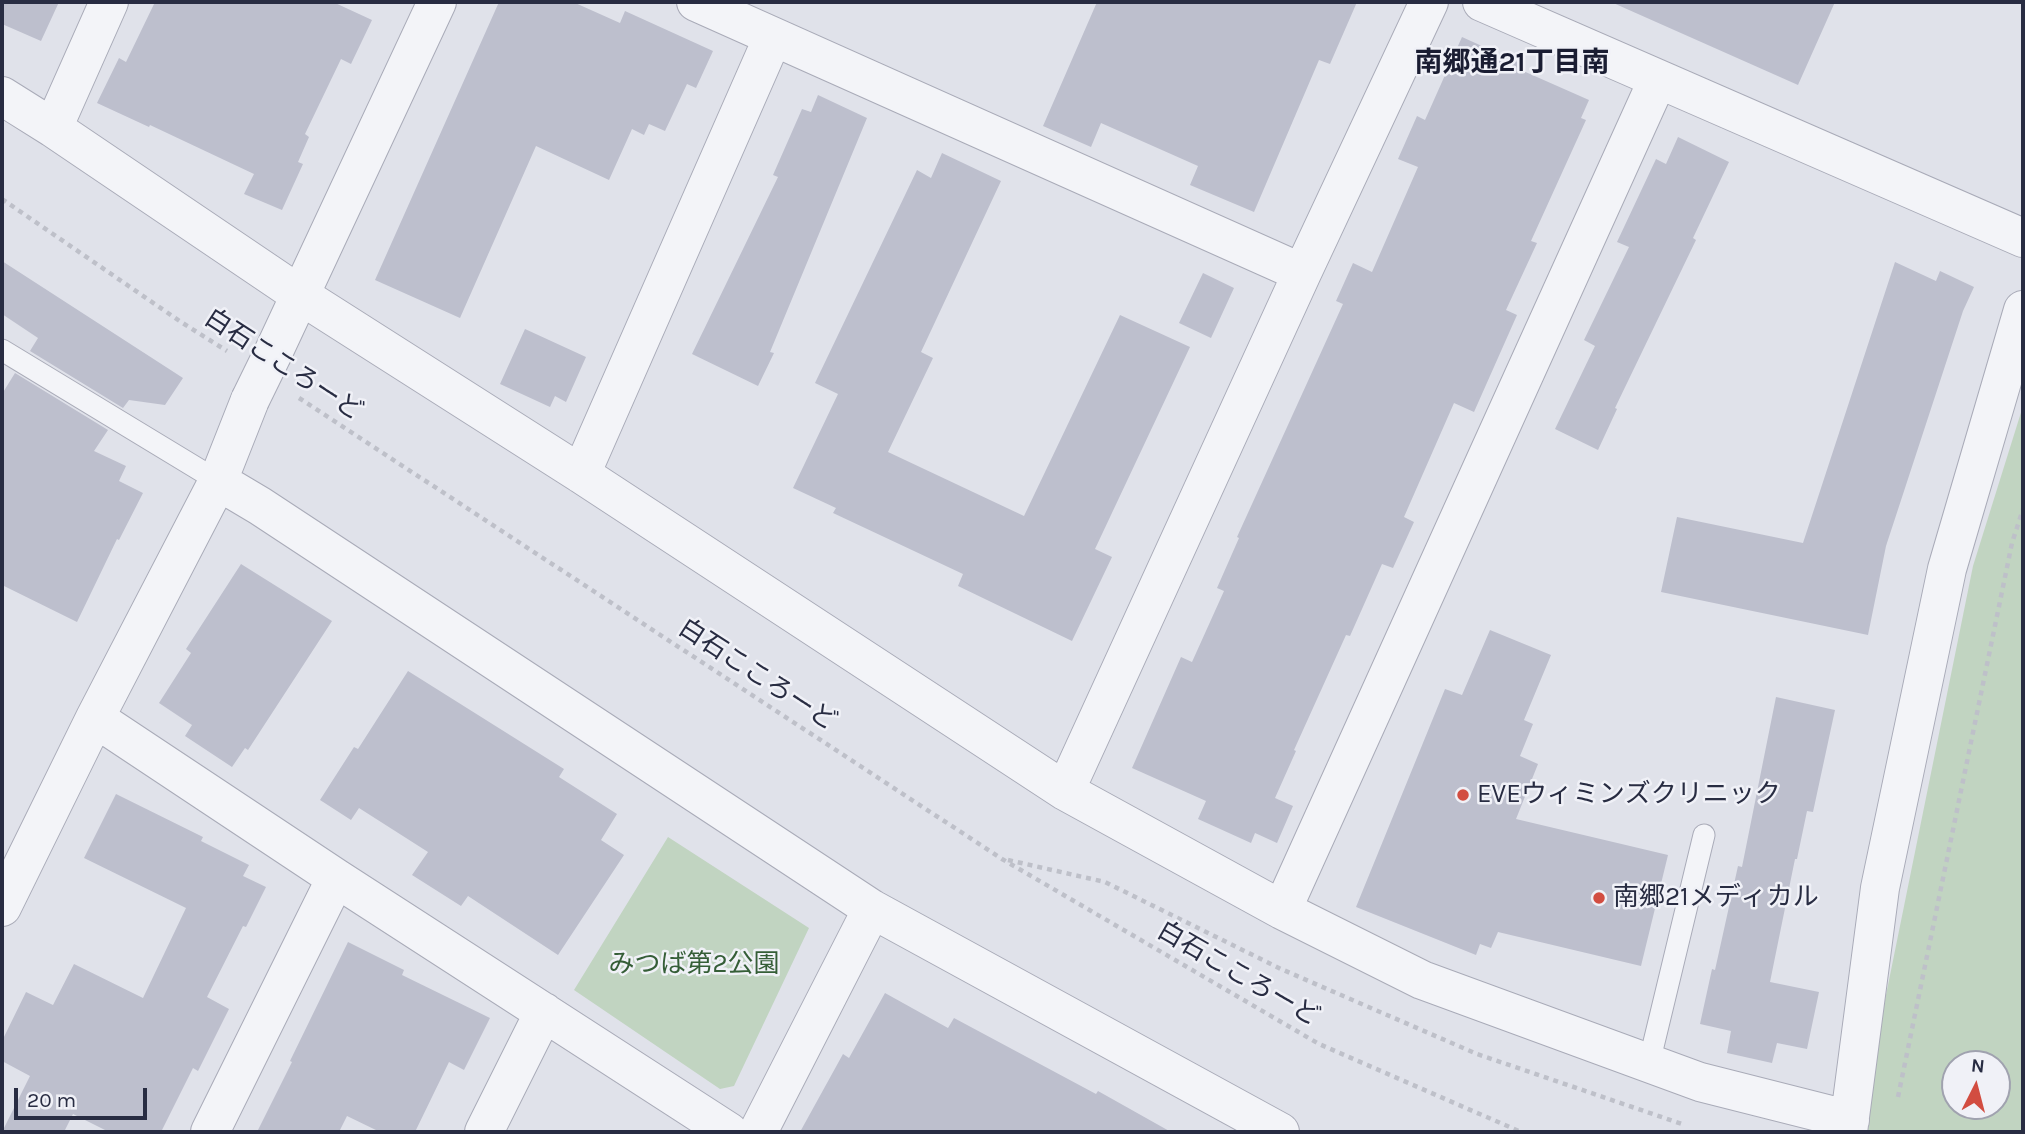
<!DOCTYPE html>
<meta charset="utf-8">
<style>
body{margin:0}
#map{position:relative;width:2025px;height:1134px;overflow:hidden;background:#e0e2ea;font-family:Karla,sans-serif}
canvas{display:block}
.frame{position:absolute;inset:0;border:4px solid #282c42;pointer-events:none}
.north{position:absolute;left:1941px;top:1050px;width:70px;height:70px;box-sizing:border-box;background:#f0f1f7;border:2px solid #a0a2af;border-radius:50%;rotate:6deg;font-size:19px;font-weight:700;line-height:28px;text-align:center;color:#282c42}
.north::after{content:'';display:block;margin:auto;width:24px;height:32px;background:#d24d41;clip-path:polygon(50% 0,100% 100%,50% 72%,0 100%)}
.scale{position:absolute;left:14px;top:1088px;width:133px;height:32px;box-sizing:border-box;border:4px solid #282c42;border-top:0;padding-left:9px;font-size:21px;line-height:24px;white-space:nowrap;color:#282c42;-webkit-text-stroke:5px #f0f1f7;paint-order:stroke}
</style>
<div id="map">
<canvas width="2025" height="1134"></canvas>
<div class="frame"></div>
<div class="north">N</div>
<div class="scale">20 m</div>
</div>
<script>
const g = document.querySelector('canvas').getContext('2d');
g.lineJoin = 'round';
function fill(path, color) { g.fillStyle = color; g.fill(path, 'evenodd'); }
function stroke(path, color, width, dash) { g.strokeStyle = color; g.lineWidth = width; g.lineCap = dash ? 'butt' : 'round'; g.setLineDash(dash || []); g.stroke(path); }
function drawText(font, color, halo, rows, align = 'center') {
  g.font = font + ' Karla,"Noto Sans JP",sans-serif'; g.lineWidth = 5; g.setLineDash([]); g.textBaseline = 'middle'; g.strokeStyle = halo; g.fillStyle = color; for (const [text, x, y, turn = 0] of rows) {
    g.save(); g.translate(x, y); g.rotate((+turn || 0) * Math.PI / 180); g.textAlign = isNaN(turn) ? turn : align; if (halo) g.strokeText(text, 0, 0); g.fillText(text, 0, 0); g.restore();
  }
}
fill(new Path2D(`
 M2023 406V1132H1866L1873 1059 1973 566ZM1955 1064H1997V1106H1955Z
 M668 837 809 928 734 1086 720 1089 574 990Z`), '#c1d4c1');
fill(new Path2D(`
 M2 2H59L41 41 2 24Z
 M155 2H333L372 20 351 64 341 59 305 134 309 137 298 162 303 164 282 210 244 194 254 174 150 125 149 127 97 103 119 58 126 62Z
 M499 2H573L620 23 625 11 713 51 696 88 687 84 665 131 649 124 644 135 632 129 609 180 536 146 460 318 375 280Z
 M1097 2H1357L1330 64 1319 60 1254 212 1190 185 1198 166 1101 123 1091 147 1043 126Z
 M1611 2H1835L1798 85Z
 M1462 37 1524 65 1521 70 1589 100 1581 118 1586 120 1531 241 1537 243 1506 310 1517 315 1474 412 1454 403 1404 517 1414 522 1393 568 1382 564 1350 636 1346 635 1294 750 1296 751 1275 798 1293 806 1277 843 1255 833 1251 843 1198 819 1206 801 1132 768 1181 657 1192 662 1224 591 1217 588 1239 538 1237 537 1343 304 1336 301 1353 263 1372 272 1418 167 1398 159 1417 116 1425 120Z
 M818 95 867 118 770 352 774 353 758 386 692 354 778 177 773 175 802 109 811 112Z
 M1678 137 1729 162 1693 238 1696 240 1615 408 1617 409 1598 450 1555 429 1595 346 1584 340 1629 247 1617 242 1656 159 1666 164Z
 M942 153 1001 181 921 352 933 358 888 452 1024 516 1120 315 1190 347 1095 549 1112 557 1072 641 958 586 963 574 833 513 836 508 793 488 838 394 815 383 917 170 931 178Z
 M2 261 183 378 165 405 129 400 123 408 30 351 38 338 2 314Z
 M1895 262 1936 281 1940 271 1974 287 1963 311 1886 546 1868 635 1661 592 1677 517 1803 543Z
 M1203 273 1234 288 1211 338 1179 323Z
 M525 329 586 357 566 402 555 396 550 407 500 384Z
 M15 373 108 430 94 451 126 466 119 481 143 493 119 540 117 539 77 622 2 585V394Z
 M241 564 332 621 248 750 245 748 232 767 185 736 192 725 159 703 191 653 186 649Z
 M1490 630 1551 655 1524 720 1533 724 1520 756 1538 764 1516 819 1668 855 1641 966 1498 932 1491 948 1480 944 1476 955 1356 907 1445 689 1462 695Z
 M408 671 564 769 559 777 617 814 601 840 624 855 558 955 468 896 461 906 412 875 428 852 359 808 351 820 320 800 354 747 358 749Z
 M1776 697 1835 710 1813 812 1807 811 1797 859H1795L1770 982 1819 992 1807 1049 1777 1043 1772 1063 1727 1053 1731 1031 1700 1024 1712 969 1715 970 1738 866 1742 867Z
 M116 794 203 837 201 841 249 865 243 876 266 887 246 927 243 926 207 997 229 1009 198 1071 193 1068 161 1132H109L73 1114 64 1132H2L30 1076 2 1061V1041L26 992 53 1005 74 964 143 998 186 908 84 858Z
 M348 942 404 970 402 975 490 1018 464 1070 449 1062 415 1132H380L347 1116 339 1132H257L292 1062 290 1061Z
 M885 993 948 1028 954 1018 1096 1094 1098 1091 1171 1132H800L843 1054 849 1058Z`), '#bdbfcd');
const service = new Path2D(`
 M2 350 218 481
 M1649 1063 1704 835`);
const minor = new Path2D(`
 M696 2 1302 273
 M1482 2 2023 238
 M2 96 53 128 300 295 581 474 1065 791 1282 910 1422 980 1700 1082 1850 1120
 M53 128 109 2
 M273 353 437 2
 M581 474 773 37
 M218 481 260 506 872 909 1280 1132
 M95 718 336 878 729 1132
 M1065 791 1302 273 1429 2
 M2 907 95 718 218 481 250 400
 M1282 910 1658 79
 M210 1132 336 878
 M484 1132 544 1012
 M758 1132 872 909
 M1848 1132 1880 888 1947 569 2023 310`);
stroke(service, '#a9abb8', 23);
stroke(minor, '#a9abb8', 40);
stroke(new Path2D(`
 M2 199 181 322 227 351
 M299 398 1002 859 1319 1044 1521 1132
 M1008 860 1105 882 1281 969 1477 1054 1682 1124
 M1898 1097 2012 543 2023 509`), '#bec0c9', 4.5, [5, 5]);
stroke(service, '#f3f4f8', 21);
stroke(minor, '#f3f4f8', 38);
const minorBridge = new Path2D(`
 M250 400 273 353`);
stroke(minorBridge, '#a9abb8', 40, []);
stroke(minorBridge, '#f3f4f8', 38);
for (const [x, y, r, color] of [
 [1463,795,7,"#d24d41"],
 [1599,898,7,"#d24d41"]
]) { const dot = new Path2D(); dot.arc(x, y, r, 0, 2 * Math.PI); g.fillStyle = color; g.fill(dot); stroke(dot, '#f0f1f7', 2.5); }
drawText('26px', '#282c42', '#f0f1f7', [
 ["白石こころーど",283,365,33],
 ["白石こころーど",757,675,33],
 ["白石こころーど",1238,974,30]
]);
drawText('26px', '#282c42', '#f0f1f7', [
 ["EVEウィミンズクリニック",1477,795],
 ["南郷21メディカル",1613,898]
], 'left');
drawText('26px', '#355e37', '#f0f1f7', [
 ["みつば第2公園",694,965]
]);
drawText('bold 28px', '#1a1d32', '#f0f1f7', [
 ["南郷通21丁目南",1512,63]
]);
</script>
